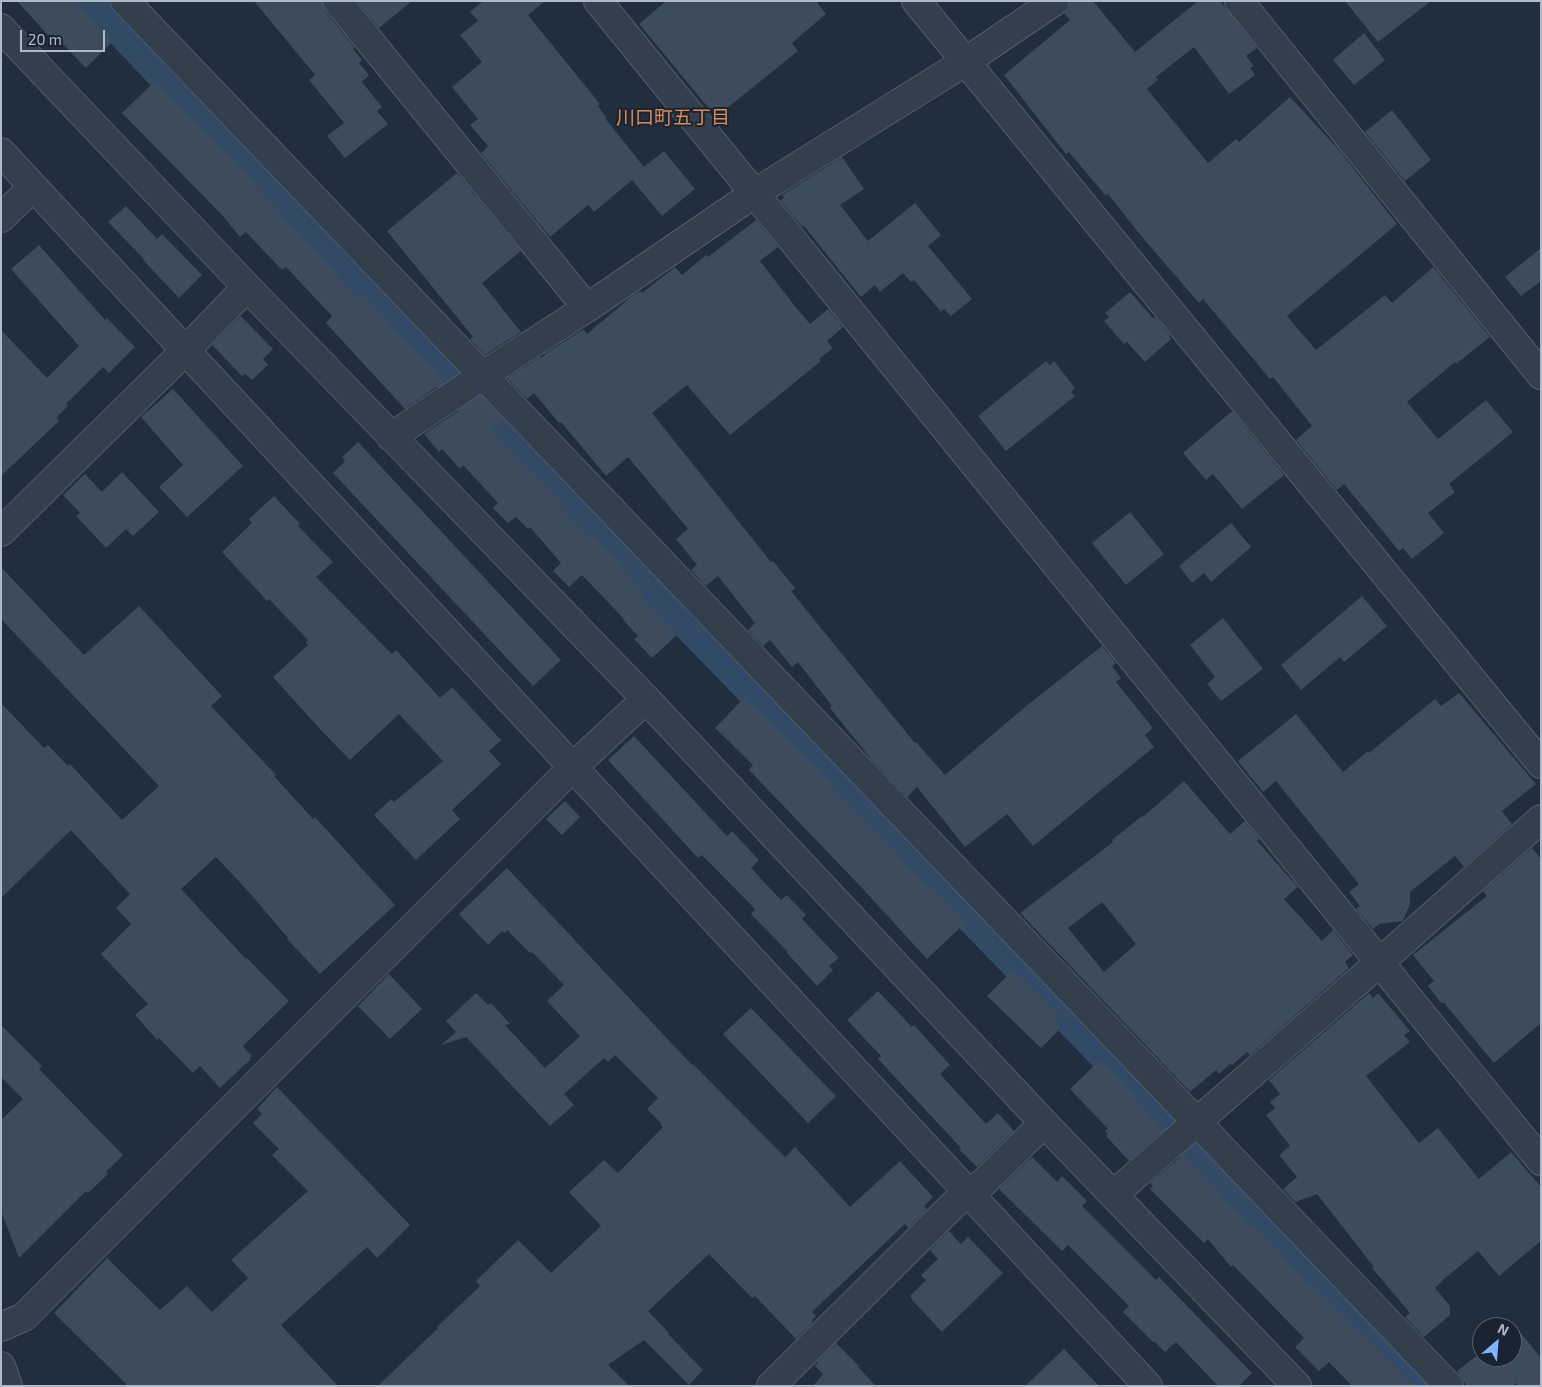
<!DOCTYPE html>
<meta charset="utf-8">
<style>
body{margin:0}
#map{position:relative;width:1542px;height:1387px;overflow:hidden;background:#202e3d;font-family:"Exo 2",sans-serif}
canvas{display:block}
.frame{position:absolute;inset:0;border:2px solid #afbac9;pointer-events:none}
.north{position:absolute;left:1472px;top:1317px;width:50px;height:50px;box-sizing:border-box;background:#1a2431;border:1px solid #56606e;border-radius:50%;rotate:27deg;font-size:14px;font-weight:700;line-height:20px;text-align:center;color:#afbac9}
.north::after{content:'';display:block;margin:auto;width:18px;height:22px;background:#7eb5ff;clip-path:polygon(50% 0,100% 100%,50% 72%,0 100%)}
.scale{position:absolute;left:20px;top:30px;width:85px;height:22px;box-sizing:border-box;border:2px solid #afbac9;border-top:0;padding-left:6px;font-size:15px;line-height:18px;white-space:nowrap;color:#afbac9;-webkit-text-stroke:4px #1a2431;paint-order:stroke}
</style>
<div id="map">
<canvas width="1542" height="1387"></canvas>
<div class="frame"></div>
<div class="north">N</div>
<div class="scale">20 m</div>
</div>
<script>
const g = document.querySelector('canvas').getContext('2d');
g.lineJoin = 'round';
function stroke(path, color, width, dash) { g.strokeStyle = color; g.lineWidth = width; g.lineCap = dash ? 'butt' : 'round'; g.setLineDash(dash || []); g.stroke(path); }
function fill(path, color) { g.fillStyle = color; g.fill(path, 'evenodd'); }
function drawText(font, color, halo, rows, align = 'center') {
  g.font = font + ' "Exo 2","Noto Sans JP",sans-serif'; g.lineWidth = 4; g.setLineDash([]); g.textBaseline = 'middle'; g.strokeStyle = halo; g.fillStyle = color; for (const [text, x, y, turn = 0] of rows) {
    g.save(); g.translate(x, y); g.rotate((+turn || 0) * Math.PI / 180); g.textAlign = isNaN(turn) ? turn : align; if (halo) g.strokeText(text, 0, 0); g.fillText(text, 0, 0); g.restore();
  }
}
stroke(new Path2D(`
 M91 1 510 442 1423 1386`), '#324a66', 30);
fill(new Path2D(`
 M17 1H74L113 41 86 68 60 41 57 45Z
 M254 1H322L325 11 355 48 353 49 362 60 359 63 369 75 362 82 382 107 377 111 388 124 345 158 327 136 344 123 341 119 309 80 315 75Z
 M357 1H412L379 28Z
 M483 1H545L528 15 600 104 598 106 606 117 605 118 644 167 664 151 695 189 662 216 632 180 594 212 588 205 550 237 481 153 488 146 470 125 478 119 452 87 482 62 460 35 478 21 470 12Z
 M666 1H816L826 14 792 43 798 51 716 117 639 24Z
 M1070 1H1093L1135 52 1198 1H1220L1257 48 1246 56 1254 66 1250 68 1255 75 1229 94 1194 47 1156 77 1158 80 1147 89 1208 163 1236 139 1239 142 1290 97 1340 151 1397 224 1287 316 1316 350 1385 295 1392 303 1433 267 1490 337 1456 364 1455 362 1407 402 1438 439 1486 400 1513 432 1449 484 1455 492 1428 513 1444 533 1412 559 1403 548 1399 551 1344 484 1337 490 1296 440 1312 426 1273 377 1270 379 1203 299 1199 303 1142 237 1108 194 1106 196 1069 152 1066 154 1004 75 1070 20 1064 13 1069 8Z
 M1345 1H1431L1378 42Z
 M1364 33 1385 60 1354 85 1333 60Z
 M155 81 236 165 275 206 281 214 280 215 358 297 361 293 444 382 405 409 326 323 332 316 286 267 282 270 246 232 240 237 222 215 122 113Z
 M1392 110 1431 160 1405 181 1365 132Z
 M842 157 864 189 840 205 868 241 915 203 941 235 928 246 972 299 951 316 944 309 941 312 914 280 911 282 903 273 880 292 875 285 861 297 804 226 802 227 780 200 784 198 782 195Z
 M457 173 521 251 482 283 521 332 485 355 470 339 473 337 387 231Z
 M126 206 157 239 162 234 202 275 179 298 143 260 144 259 108 222Z
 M756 220 778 247 760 261 794 305 810 324 828 309 843 327 827 341 833 348 819 359 821 361 730 435 687 385 652 413 771 562 773 561 795 588 791 591 820 627 915 743 916 742 945 775 1025 707 1102 646 1116 663 1112 666 1121 678 1116 682 1153 728 1145 735 1154 747 1033 846 1007 814 965 847 917 787 907 797 871 759 830 708 832 706 798 662 792 667 770 640 763 646 748 630 755 623 718 576 706 586 691 570 697 565 676 539 688 529 628 457 606 476 561 422 559 423 534 393 527 399 507 378 540 357 541 358 548 352 581 331 584 330 587 334 632 296 640 291 642 293 675 267 682 275 706 255 708 257Z
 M39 245 105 320 107 318 135 347 109 373 103 367 66 404 68 406 57 417 59 421 1 476V330L47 378 79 346 11 269Z
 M1541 248V281L1521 296 1505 277Z
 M1130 292 1153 318 1155 317 1170 336 1169 337 1171 339 1145 362 1127 342 1124 344 1104 321 1109 317 1105 313Z
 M241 316 273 349 263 359 268 365 252 380 245 374 242 376 212 345Z
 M1046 361 1050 365 1054 361 1075 388 1071 392 1075 396 1006 451 978 416Z
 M173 389 243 466 187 517 159 487 183 465 141 417Z
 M481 396 503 419 491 430 533 474 534 472 561 500 557 503 589 537 590 536 617 562 644 592 640 596 677 635 652 658 634 639 638 636 623 620 624 619 582 575 569 587 553 571 561 563 530 527 528 529 516 517 508 523 493 508 498 503 463 465 460 469 442 449 439 452 424 434Z
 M1232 411 1284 475 1242 509 1213 474 1206 480 1183 453Z
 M358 442 561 660 533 686 333 473 345 461 342 457Z
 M122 472 159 512 133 536 126 529 106 548 76 516 80 513 63 495 85 474 102 492Z
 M274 496 300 524 298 526 333 562 316 577 392 654 396 650 440 698 452 687 501 740 489 751 501 764 452 810 460 819 416 860 374 815 391 799 394 802 443 761 399 714 350 760 319 728 273 677 308 645 306 642 308 640 269 599 267 601 222 552 252 523 249 519Z
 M1130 512 1164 554 1126 585 1092 543Z
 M1231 523 1251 547 1211 582 1204 573 1192 583 1179 566Z
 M1 567 84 655 139 606 222 696 211 706 276 775 274 776 313 819 315 817 395 905 320 974 287 939 288 938 247 890 216 857 181 889 246 959 247 958 289 1001 243 1046 252 1056 249 1058 251 1059 220 1088 200 1066 193 1073 159 1038 157 1040 135 1015 148 1004 101 954 131 924 116 908 130 894 71 830 1 898V703L44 748 48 745 68 766 70 764 122 820 159 786 1 619Z
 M1362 596 1387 626 1344 662 1340 657 1301 690 1281 665Z
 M1223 618 1263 669 1221 701 1207 684 1215 677 1190 645Z
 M1459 693 1536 784 1502 811 1512 824 1464 867 1455 856 1410 892V904L1403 921 1379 924 1373 929 1356 909 1360 906 1349 892 1359 884 1276 781 1263 792 1238 761 1296 714 1343 772 1368 751 1369 753 1435 699 1441 706Z
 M744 698 833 786 831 788 898 853 896 855 930 890 933 887 966 922 927 959 862 888 749 770 753 765 715 728Z
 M634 736 727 836 732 831 759 860 751 868 781 900 787 895 806 915 802 919 839 958 829 966 833 970 817 986 787 953 788 952 751 914 755 909 702 855 698 858 608 760Z
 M1184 781 1230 834 1245 821 1259 839 1257 841 1298 887 1284 899 1322 941 1333 930 1353 955 1345 962 1349 968 1250 1055 1247 1052 1232 1065 1230 1064 1219 1074 1216 1070 1190 1092 1020 913 1113 842 1112 840 1142 816 1143 817ZM1102 902 1136 944 1104 972 1068 928Z
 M565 801 580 817 562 835 546 819Z
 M1532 848 1541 859V1023L1494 1063 1444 1003H1441L1428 986 1434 981 1413 955 1487 896 1483 891Z
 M507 868 692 1065 693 1064 785 1157 795 1147 850 1207 900 1161 933 1197 924 1206 927 1209 908 1228 905 1224 812 1312 816 1316 812 1320 813 1322 796 1339 755 1296 752 1298 709 1254 648 1311 669 1333 668 1334 703 1370 689 1385 644 1340 608 1365 629 1386H378L438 1328 437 1327 480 1286 476 1281 518 1240 551 1273 601 1226 569 1192 604 1160 618 1173 663 1127 660 1124 661 1123 647 1109 658 1098 615 1055 608 1062 604 1058 564 1094 574 1105 550 1126 466 1037 441 1045 456 1032 446 1021 476 993 488 1005 491 1003 510 1024 505 1025 545 1068 580 1036 547 1001 564 985 532 952 530 953 507 930 505 933 502 931 488 945 459 914Z
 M1013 970 1060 1016 1055 1022 1061 1028 1041 1048 987 996Z
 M389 974 422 1009 390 1039 358 1006Z
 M878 991 912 1027 914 1025 950 1065 940 1074 986 1124 998 1113 1014 1131 977 1167 959 1149 961 1148 878 1059 881 1056 847 1020Z
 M1369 993 1373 998 1378 993 1410 1031 1404 1035 1410 1042 1366 1076 1419 1143 1438 1128 1479 1179 1511 1152 1541 1187V1241L1499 1276 1478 1251 1443 1280 1435 1288 1450 1306V1315L1424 1337 1405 1317 1410 1313 1372 1268 1374 1267 1317 1194 1295 1202 1283 1189 1297 1177 1279 1155 1290 1146 1266 1115 1275 1108 1270 1102 1280 1094 1269 1080Z
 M751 1008 836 1096 808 1123 723 1034Z
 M1 1025 42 1066 39 1069 123 1155 106 1172 108 1174 88 1193 86 1191 19 1258 1 1211V1120L23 1099 1 1077Z
 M1100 1060 1135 1097 1134 1098 1163 1131 1129 1161 1106 1136 1108 1134 1105 1131 1108 1129 1070 1089Z
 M277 1087 410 1225 377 1258 367 1247 281 1325 338 1386H128L54 1313 107 1258 160 1310 187 1286 212 1312 248 1278 231 1260 308 1191 272 1155 279 1149 253 1123 262 1114 257 1109Z
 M1184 1154 1252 1229 1255 1227 1282 1254 1280 1256 1310 1287 1312 1286 1360 1333 1362 1332 1413 1386H1352L1329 1362 1319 1371 1295 1347 1304 1338 1233 1265 1231 1267 1208 1239 1204 1243 1150 1189 1153 1186 1150 1183Z
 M1032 1157 1057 1182 1062 1176 1087 1201 1082 1206 1156 1280 1159 1277 1252 1373 1239 1386H1218L1176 1342 1165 1352 1154 1341 1153 1342 1123 1312 1129 1306 1068 1245 1062 1251 999 1189Z
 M949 1231 961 1244 968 1237 1003 1273 942 1332 912 1300V1299L910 1296 926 1280 921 1275 938 1259 930 1250Z
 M1512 1322 1541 1358V1386H1518L1516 1383 1512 1386H1467L1457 1371 1475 1357H1512Z
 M836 1343 859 1366 858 1367 876 1386H813L823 1374 815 1366 818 1363 817 1362Z
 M1064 1349 1099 1386H1025Z`), '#3c4c5d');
const minor = new Path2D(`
 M125 1 1449 1386
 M337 1 587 308
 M598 1 1541 1161
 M916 1 1541 764
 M1239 1 1541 375
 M1 28 247 287 646 699 1044 1123 1297 1386
 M1 152 1148 1386
 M1 218 33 187
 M391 437 482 376 587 308 755 193 965 62 1055 1
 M1 532 186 350 247 287
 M1113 1195 1379 963 1541 819
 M1 1327 24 1317 572 768 646 699
 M1 1366 8 1386
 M771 1386 952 1206 969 1192 983 1183 1044 1123`);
stroke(minor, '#525d6b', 30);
stroke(minor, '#343f4d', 28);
drawText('19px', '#dd8b56', '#1a2431', [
 ["川口町五丁目",673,118]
]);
</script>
